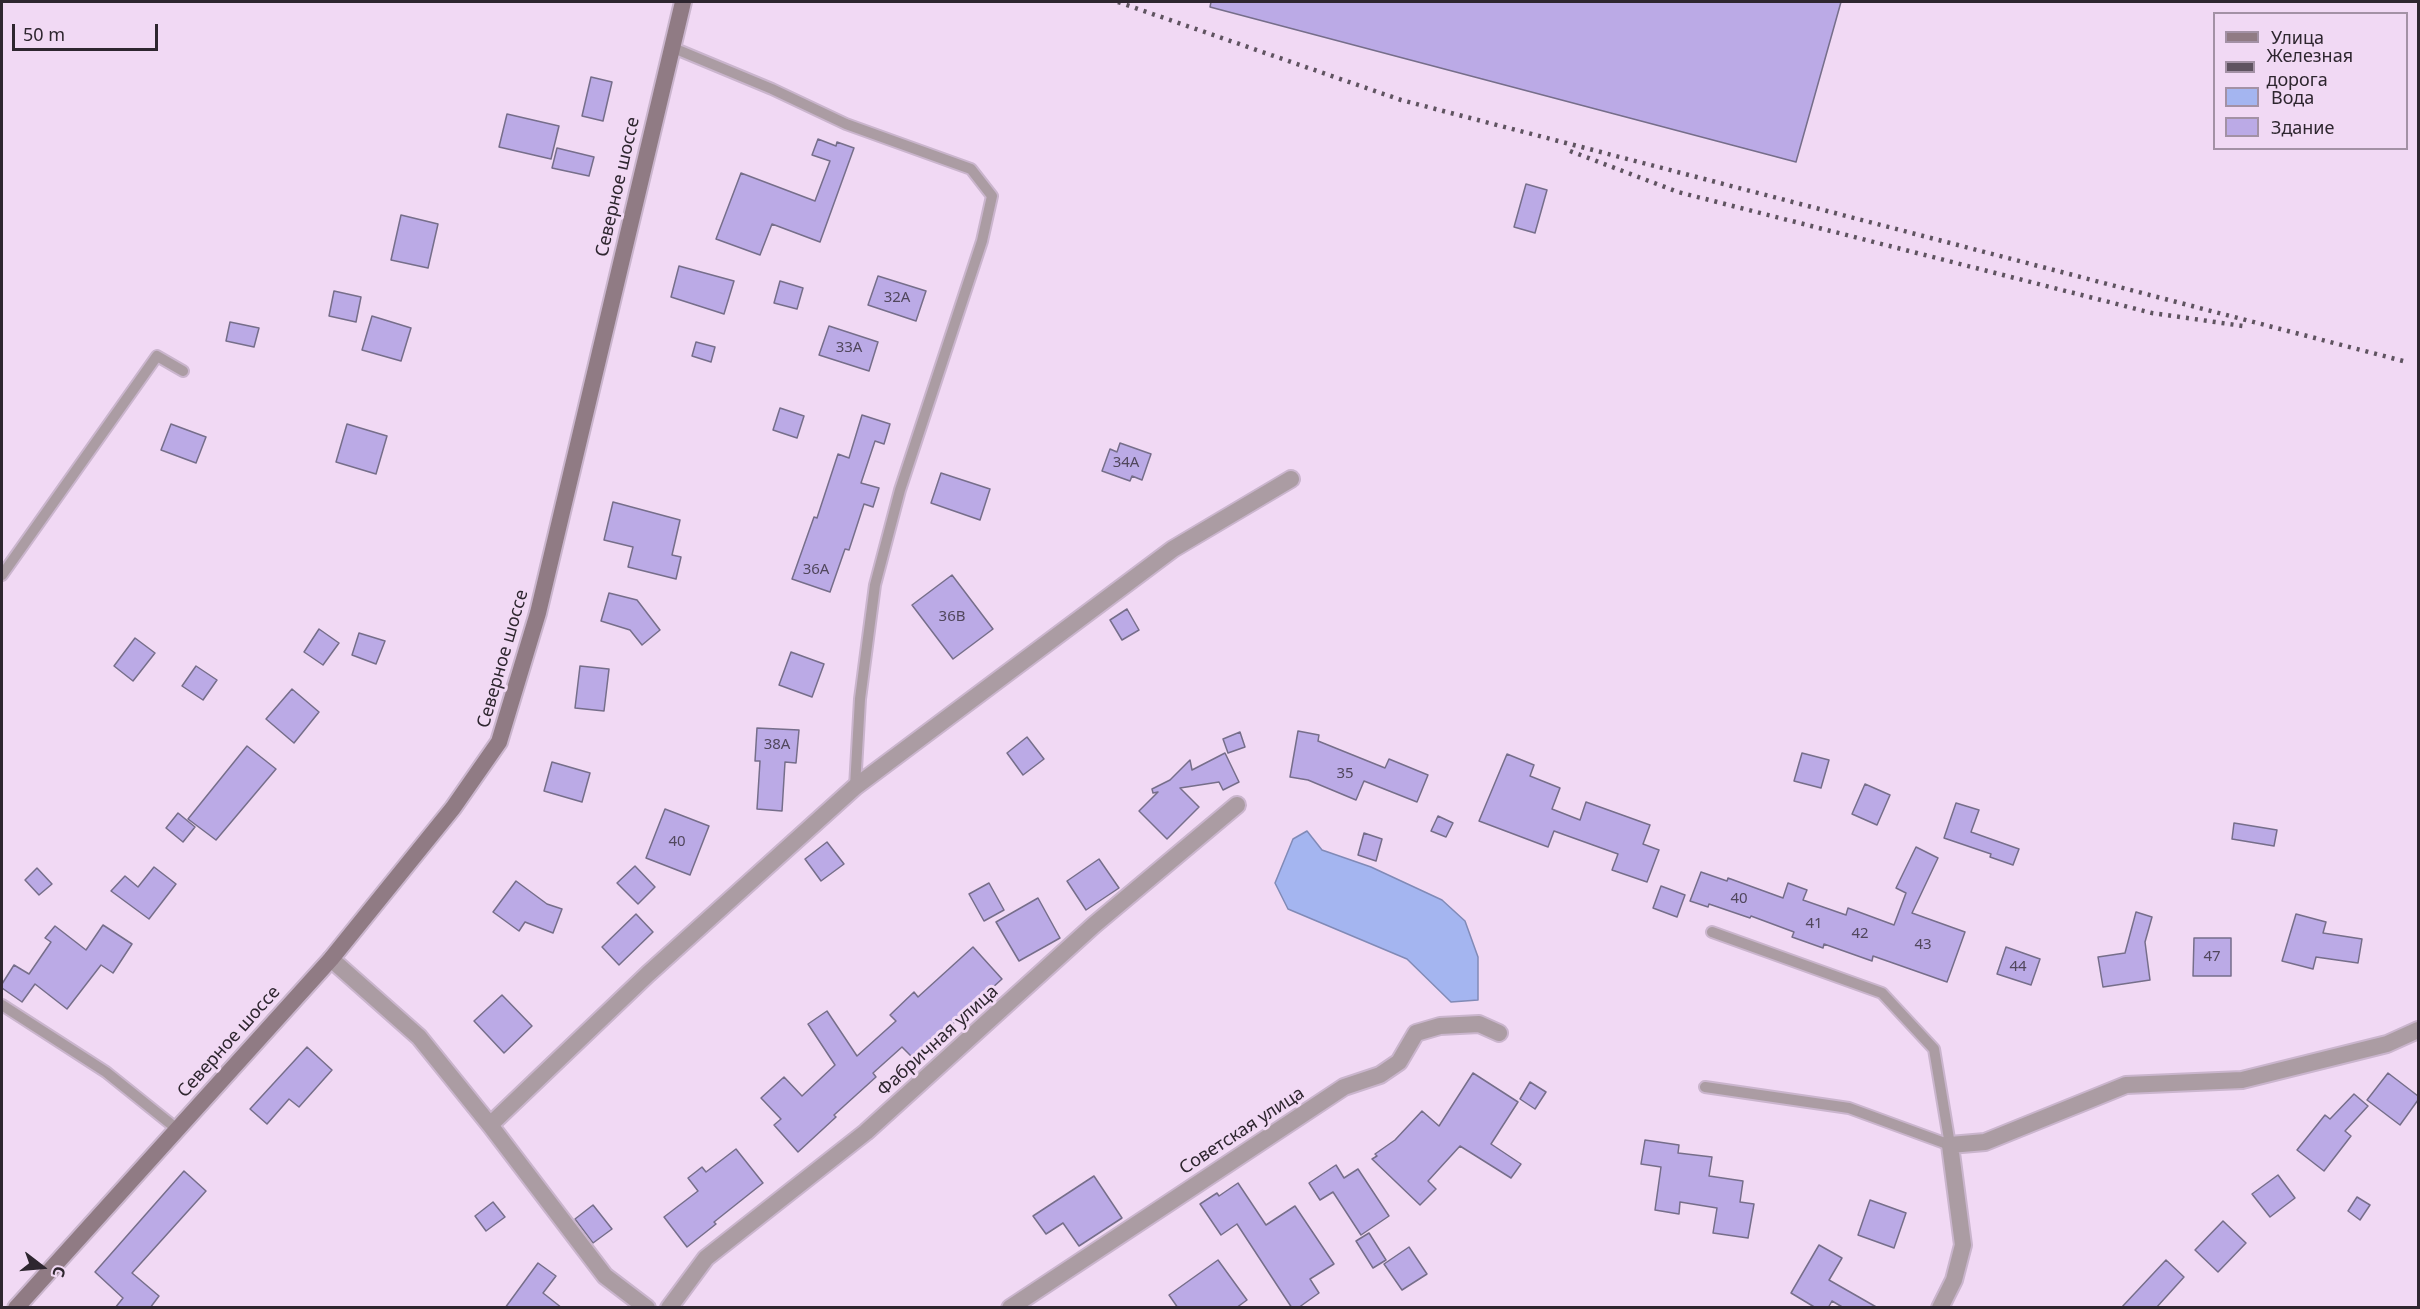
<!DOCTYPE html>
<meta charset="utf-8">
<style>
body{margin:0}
#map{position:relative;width:2420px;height:1309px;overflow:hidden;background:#f1d9f4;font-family:"Noto Sans",sans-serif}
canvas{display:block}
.frame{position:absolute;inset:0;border:3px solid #2e262f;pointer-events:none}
.legend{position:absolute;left:2213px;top:12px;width:195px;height:138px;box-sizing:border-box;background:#f1d9f4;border:2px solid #a391a5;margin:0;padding:8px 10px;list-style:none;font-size:18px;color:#2e262f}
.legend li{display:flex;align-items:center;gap:12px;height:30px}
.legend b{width:30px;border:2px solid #a391a5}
.north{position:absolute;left:12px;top:1237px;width:60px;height:60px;-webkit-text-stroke:4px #f1d9f4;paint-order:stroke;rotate:106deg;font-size:16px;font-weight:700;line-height:24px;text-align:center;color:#2e262f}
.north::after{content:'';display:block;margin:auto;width:21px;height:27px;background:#2e262f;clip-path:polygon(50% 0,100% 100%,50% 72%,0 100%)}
.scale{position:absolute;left:12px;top:24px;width:146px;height:27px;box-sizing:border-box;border:3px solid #2e262f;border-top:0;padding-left:8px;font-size:18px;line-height:21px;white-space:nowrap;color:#2e262f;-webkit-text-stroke:4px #f1d9f4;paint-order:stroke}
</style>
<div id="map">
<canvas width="2420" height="1309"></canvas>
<div class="frame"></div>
<ul class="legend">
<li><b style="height:8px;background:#907b84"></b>Улица</li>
<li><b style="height:8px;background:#5f5360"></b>Железная дорога</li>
<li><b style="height:16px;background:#a4b5f0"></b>Вода</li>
<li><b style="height:16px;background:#bbaae6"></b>Здание</li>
</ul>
<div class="north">С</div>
<div class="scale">50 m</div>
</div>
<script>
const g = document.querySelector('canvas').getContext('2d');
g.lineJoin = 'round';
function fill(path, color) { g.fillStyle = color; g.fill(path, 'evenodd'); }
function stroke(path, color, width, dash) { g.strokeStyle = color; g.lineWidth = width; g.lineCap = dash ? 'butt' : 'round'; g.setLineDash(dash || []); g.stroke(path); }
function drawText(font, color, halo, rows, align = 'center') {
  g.font = font + ' "Noto Sans",sans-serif'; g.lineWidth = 6; g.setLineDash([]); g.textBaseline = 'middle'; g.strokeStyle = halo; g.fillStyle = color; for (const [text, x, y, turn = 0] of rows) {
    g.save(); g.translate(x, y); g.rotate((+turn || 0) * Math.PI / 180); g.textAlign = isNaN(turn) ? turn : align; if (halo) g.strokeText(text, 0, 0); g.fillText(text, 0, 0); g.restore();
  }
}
const water = new Path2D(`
 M1307 831 1322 850 1371 867 1442 900 1465 921 1478 957V1000L1451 1002 1407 959 1288 909 1275 883 1293 839Z`);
fill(water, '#a4b5f0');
stroke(water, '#818ab6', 1.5);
const building = new Path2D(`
 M1211 2H1841L1796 162 1210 7Z
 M591 77 612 82 603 121 582 116Z
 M507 114 559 126 551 159 499 147Z
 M818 139 836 146 837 142 854 148 820 242 772 224 760 255 716 239 741 173 815 201 830 161 812 155Z
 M557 148 594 157 589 176 552 168Z
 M1526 184 1547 190 1535 233 1514 227Z
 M401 215 438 224 428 268 391 260Z
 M679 266 734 281 724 314 671 297Z
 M878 276 926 291 916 321 868 305Z
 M780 281 803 288 797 309 774 303Z
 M334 291 361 297 356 322 329 316Z
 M372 316 411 328 401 361 362 350Z
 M230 322 259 328 254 347 226 341Z
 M829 326 878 342 869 371 819 355Z
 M696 342 715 347 711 362 692 356Z
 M780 408 804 416 797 438 773 430Z
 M862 415 890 424 884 444 875 441 861 483 879 488 873 507 864 504 849 550 845 549 830 592 792 579 814 517 817 518 838 454 849 458Z
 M171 424 206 437 196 463 161 450Z
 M347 424 387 436 376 474 336 462Z
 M1120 443 1151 454 1142 480 1132 476 1130 481 1102 471 1110 449 1117 452Z
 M941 473 990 489 980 520 931 503Z
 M613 502 680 520 672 555 681 557 676 579 628 567 633 547 604 540Z
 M952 575 993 629 953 659 912 605Z
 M609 593 637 600 660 630 642 645 630 630 601 621Z
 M1127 609 1139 630 1122 640 1110 620Z
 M319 629 339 643 323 665 304 652Z
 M359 633 385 641 376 664 352 655Z
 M135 638 155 653 133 681 114 666Z
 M791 652 824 664 812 697 779 685Z
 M196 666 217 680 203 700 182 686Z
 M580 666 609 669 604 711 575 708Z
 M292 689 319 712 294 743 266 719Z
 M757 728 799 730 796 763 785 762 782 811 757 809 760 761H755Z
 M1298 731 1319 735 1318 741 1385 768 1389 759 1428 775 1417 802 1364 781 1356 800 1308 780 1290 777Z
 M1240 732 1245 747 1228 753 1223 739Z
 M1027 737 1044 759 1023 775 1007 753Z
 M247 746 276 769 216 840 188 819Z
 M1225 753 1239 782 1223 790 1219 782 1180 788 1199 807 1167 839 1139 811 1158 792 1153 793 1152 789 1170 780 1190 760 1192 770Z
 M1802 753 1829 760 1821 788 1794 781Z
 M1507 754 1534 765 1530 776 1560 788 1552 809 1580 820 1586 802 1650 825 1643 844 1659 850 1647 882 1612 870 1618 854 1554 831 1548 847 1479 821Z
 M552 762 590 773 582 802 544 791Z
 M1865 784 1890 795 1877 825 1852 814Z
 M1956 803 1979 810 1971 832 2019 849 2013 865 1990 857 1991 854 1944 838Z
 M665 809 709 826 690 875 646 858Z
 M178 813 195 827 183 842 166 828Z
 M1438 816 1453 823 1446 837 1431 831Z
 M2234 823 2277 830 2274 846 2232 839Z
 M1364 833 1382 839 1376 861 1358 855Z
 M827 842 844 864 821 881 805 859Z
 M1916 847 1938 858 1912 913 1965 932 1947 982 1873 956 1872 961 1824 944 1823 948 1792 937 1794 932 1751 916 1750 918 1709 904 1708 907 1690 901 1701 872 1727 881 1728 878 1783 898 1788 883 1807 890 1803 900 1846 915 1848 908 1894 925 1906 893 1896 888Z
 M1099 859 1119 888 1086 910 1067 881Z
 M635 866 655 887 638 904 617 883Z
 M154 867 176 884 149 919 111 891 125 876 138 887Z
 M37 868 52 884 39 895 25 880Z
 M516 881 547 904 562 909 553 933 525 922 519 931 493 912Z
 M989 883 1004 910 984 921 969 894Z
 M1661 886 1685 895 1677 917 1653 908Z
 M1038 898 1060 938 1019 961 996 922Z
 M2136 912 2152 917 2145 942 2150 980 2103 987 2098 957 2125 953Z
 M636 914 653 932 619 965 602 947Z
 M2296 914 2326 922 2323 933 2362 939 2358 963 2316 957 2313 969 2282 961Z
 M103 925 132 944 113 973 101 965 67 1009 35 984 22 1002 2 988V984L14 965 29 974 51 942 45 938 55 926 86 950Z
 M2194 938H2231V976H2193Z
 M973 947 1002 979 914 1059 902 1047 873 1073 876 1077 834 1115 836 1117 798 1152 774 1125 781 1119 761 1098 784 1077 802 1096 835 1065 808 1024 827 1011 857 1056 896 1021 890 1015 914 992 918 997Z
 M2006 947 2040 959 2031 985 1997 974Z
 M502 995 532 1026 504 1053 474 1021Z
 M307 1047 332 1070 299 1107 289 1099 267 1124 250 1109Z
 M1473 1073 1518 1102 1491 1144 1521 1164 1511 1178 1460 1146 1428 1181 1436 1189 1420 1205 1372 1159 1377 1156 1375 1154 1395 1140 1422 1111 1439 1126Z
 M2388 1073 2418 1096V1100L2400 1125 2367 1100Z
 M1530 1082 1546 1092 1535 1109 1520 1099Z
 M2354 1094 2368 1106 2345 1131 2351 1136 2324 1171 2297 1150 2325 1115 2330 1119Z
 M1645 1140 1679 1145 1678 1153 1712 1157 1709 1176 1743 1181 1740 1202 1754 1204 1748 1238 1713 1233 1717 1208 1680 1202 1679 1214 1655 1210 1661 1167 1641 1164Z
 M736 1149 763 1183 714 1222 716 1224 687 1247 664 1217 698 1191 688 1178 702 1167 706 1172Z
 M1336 1165 1344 1178 1358 1169 1389 1216 1361 1235 1333 1192 1320 1200 1309 1183Z
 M184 1171 206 1191 132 1273 159 1296 150 1308H115L123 1298 95 1272Z
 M2278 1175 2295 1198 2270 1217 2252 1194Z
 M1094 1176 1122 1218 1079 1246 1063 1223 1046 1234 1033 1216Z
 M1238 1183 1266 1225 1295 1206 1334 1264 1310 1279 1319 1293 1298 1308H1292L1237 1224 1221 1235 1200 1204 1217 1193 1219 1196Z
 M2357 1197 2370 1205 2360 1220 2348 1211Z
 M1870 1200 1906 1213 1894 1248 1858 1235Z
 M493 1202 505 1217 486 1231 475 1216Z
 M593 1205 612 1229 593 1243 575 1219Z
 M2223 1221 2246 1243 2218 1272 2195 1250Z
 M1369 1233 1386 1260 1373 1268 1356 1241Z
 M1819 1245 1842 1258 1829 1280 1878 1308H1844L1832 1301 1828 1308H1816L1791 1293Z
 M1409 1247 1427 1274 1402 1290 1384 1264Z
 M1218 1260 1247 1300 1236 1308H1178L1169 1295Z
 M2166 1260 2184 1277 2156 1308H2121Z
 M538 1263 556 1276 543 1293 562 1308H505Z`);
fill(building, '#bbaae6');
stroke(building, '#766e8a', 1.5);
const service = new Path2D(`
 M671 47 772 89 846 124 971 169 992 196 982 241 900 490 875 585 860 699 855 787
 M2 575 157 356 183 371
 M2 1005 106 1072 177 1129
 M1705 1087 1849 1108 1950 1145 1934 1049 1882 993 1712 932`);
const minor = new Path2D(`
 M331 959 419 1037 490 1125 605 1276 647 1308
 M490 1125 648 974 855 787 1173 549 1291 479
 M669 1308 706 1258 866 1132 1094 925 1237 805
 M1010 1308 1344 1087 1380 1075 1399 1062 1416 1033 1440 1026 1479 1024 1499 1033
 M1940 1308 1954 1280 1963 1245 1950 1145 1985 1142 2126 1085 2242 1080 2387 1044 2418 1030`);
const secondary = new Path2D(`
 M16 1308 331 959 453 808 499 742 538 613 683 2`);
stroke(service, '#cab5cd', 14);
stroke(minor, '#cab5cd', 20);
stroke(secondary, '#cab5cd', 20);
stroke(service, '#ab9ca3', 10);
stroke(minor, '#ab9ca3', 16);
stroke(secondary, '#907b84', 16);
stroke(new Path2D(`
 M1118 2 1401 100 2407 362
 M1570 151 1678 192 2152 313 2243 326`), '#5f5360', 4.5, [3, 6]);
drawText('15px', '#51475d', null, [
 ["32А",897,298],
 ["33А",849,348],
 ["34А",1126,463],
 ["36А",816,570],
 ["36В",952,617],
 ["38А",777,745],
 ["35",1345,774],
 ["40",677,842],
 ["40",1739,899],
 ["41",1814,924],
 ["42",1860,934],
 ["43",1923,945],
 ["47",2212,957],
 ["44",2018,967]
]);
drawText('18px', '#2e262f', '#f1d9f4', [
 ["Северное шоссе",618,187,-77],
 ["Северное шоссе",503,659,-74],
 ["Фабричная улица",938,1041,-42],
 ["Северное шоссе",229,1042,-48],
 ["Советская улица",1242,1131,-33]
]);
</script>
